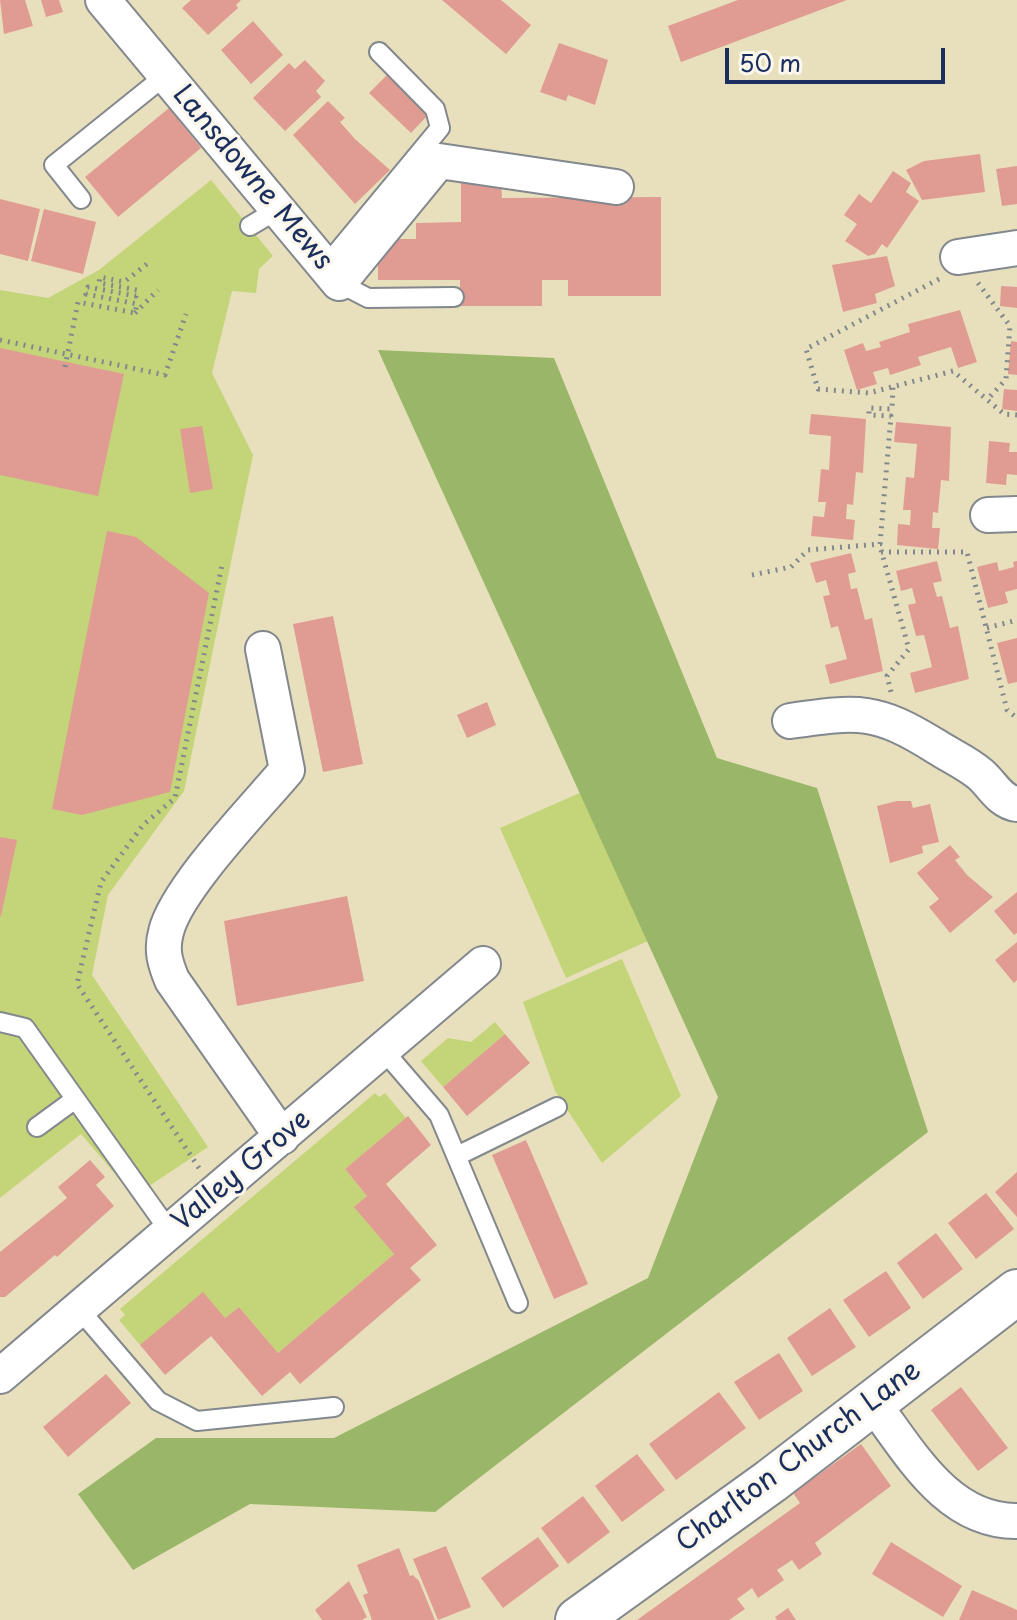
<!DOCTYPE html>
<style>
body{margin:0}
#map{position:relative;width:1017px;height:1620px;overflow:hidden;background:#e8e0bc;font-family:"Playpen Sans",sans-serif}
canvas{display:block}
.scale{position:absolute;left:725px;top:48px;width:220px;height:36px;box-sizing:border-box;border:4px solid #1b2f5e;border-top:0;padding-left:10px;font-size:24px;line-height:28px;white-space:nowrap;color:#1b2f5e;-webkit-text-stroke:6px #fbf7ec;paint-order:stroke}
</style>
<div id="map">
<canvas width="1017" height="1620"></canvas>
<div class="scale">50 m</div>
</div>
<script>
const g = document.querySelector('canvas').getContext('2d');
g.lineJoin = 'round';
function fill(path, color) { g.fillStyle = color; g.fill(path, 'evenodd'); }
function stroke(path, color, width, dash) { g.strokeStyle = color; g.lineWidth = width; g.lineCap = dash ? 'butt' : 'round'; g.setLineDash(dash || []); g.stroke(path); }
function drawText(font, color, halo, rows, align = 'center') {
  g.font = font + ' "Playpen Sans",sans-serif'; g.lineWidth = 6; g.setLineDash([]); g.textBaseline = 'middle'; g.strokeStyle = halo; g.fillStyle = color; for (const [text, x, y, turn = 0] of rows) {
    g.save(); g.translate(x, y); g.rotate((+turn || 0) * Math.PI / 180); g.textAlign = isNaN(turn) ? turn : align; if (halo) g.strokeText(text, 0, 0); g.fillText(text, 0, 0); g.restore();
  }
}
fill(new Path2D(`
 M211 180 273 256 259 269 256 293 232 291 212 373 253 455 184 791 108 895 92 975 208 1147 134 1196 81 1134 0 1198V290L48 298 99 270Z
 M582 792 648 941 566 978 500 828Z
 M622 959 681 1096 602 1163 555 1091 523 1002Z
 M495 1022 505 1034 443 1087 421 1061 448 1038 471 1042Z
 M375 1093 379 1097 385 1093 406 1118 345 1169 367 1196 355 1207 394 1254 278 1353 239 1307 225 1318 140 1345 119 1320 125 1315 120 1309Z`), '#c3d578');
fill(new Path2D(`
 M378 350 554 358 717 758 817 788 928 1132 435 1512 250 1504 133 1570 78 1494 156 1438H334L648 1278 718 1097Z`), '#9ab668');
fill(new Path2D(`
 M0 0H25L33 26 4 34Z
 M41 0H59L63 12 46 17Z
 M191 0H241L236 5 238 8 208 35 182 8Z
 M442 0H501L531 25 506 54Z
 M738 0H847L681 62 668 26Z
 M253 21 283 55 251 84 221 50Z
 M559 43 608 60 595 105 568 95 566 101 540 92Z
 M305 60 325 81 316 91 321 97 285 131 253 98 289 63 295 69Z
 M387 75 428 115 411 133 369 93Z
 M328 101 345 118 340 122 355 139 390 170 355 204 293 135Z
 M169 108 201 148 118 217 85 177Z
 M980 154 985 192 922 200 906 170 924 161Z
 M1017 166V204L1002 206 996 169Z
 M893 171 911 183 906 192 919 201 887 248 882 244 875 254 868 256 845 241 857 224 844 215 859 194 871 203Z
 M461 180H501L502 198 661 197V296H568V280H542V306H460V280H378V239H416V223L461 222Z
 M0 199 40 209 28 261 0 254Z
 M44 209 96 222 83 274 31 261Z
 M887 256 895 286 875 294 877 303 843 312 832 265Z
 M1001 286 1017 287V308L1000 306Z
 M960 310 977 362 958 368 951 347 918 357 921 365 890 375 888 368 873 372 877 384 857 390 844 350 863 343 866 351 881 347 879 342 910 332 908 324Z
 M1011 341 1017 342V375L1008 374Z
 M0 348 124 374 98 496 0 475Z
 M1004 389 1017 390V411L1002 409Z
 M811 414 866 419 863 473 856 472 853 505 847 504 846 519 855 520 853 540 811 536 813 516 824 517 826 502H818L821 469 829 470 831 436 809 434Z
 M896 422 951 427 949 481 941 480 938 513 933 512 932 528H940L938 549 897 545 898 524 910 525 911 510H903L906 477 914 478 917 444 894 442Z
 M202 426 213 489 190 493 180 429Z
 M989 441 1010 443 1009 452H1017V475L1007 474 1006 485 986 483Z
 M107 531 136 537 209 593 170 792 82 815 52 809Z
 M851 553 856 572 848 574 851 589 857 588 865 620 872 618 883 671 830 684 825 665 847 659 838 626 831 628 823 596 830 595 826 580 816 583 810 563Z
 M937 561 942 581 933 583 937 597 942 596 950 628 958 626 969 679 915 693 910 673 932 667 924 635 916 636 908 605 916 603 912 588 901 591 896 571Z
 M1017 561V589L1005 592 1008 603 988 608 977 567 997 562 999 571 1014 567 1013 562Z
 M333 616 363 764 323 772 293 624Z
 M1017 638V682L1008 684 997 643Z
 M487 702 496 725 467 738 457 715Z
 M897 801H911L913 808 930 804 939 842 922 846 923 853 890 863 877 806Z
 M0 837 17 840 1 916H0Z
 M950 845 960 857 955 860 967 875 993 897 950 933 929 907 939 899 917 873Z
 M1017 892V933L1014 935 994 911Z
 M347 896 364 981 237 1006 224 921Z
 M1017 942V980L1014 983 995 960Z
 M505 1034 530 1063 467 1116 443 1087Z
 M408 1116 431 1145 386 1184 437 1245 410 1268 421 1280 300 1384 290 1372 262 1396 211 1336 165 1375 140 1345 203 1292 225 1318 239 1307 278 1353 394 1254 354 1207 367 1196 345 1169Z
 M526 1140 588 1284 554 1299 492 1155Z
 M90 1160 105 1177 96 1185 114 1206 57 1257 55 1255 5 1297H0V1252L67 1198 58 1187Z
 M1017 1172V1217L995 1192Z
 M986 1193 1014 1229 976 1259 948 1223Z
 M936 1233 963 1269 923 1299 897 1263Z
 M886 1271 911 1308 869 1337 843 1300Z
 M830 1308 856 1347 812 1376 787 1338Z
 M779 1353 803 1391 759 1420 734 1382Z
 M106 1374 131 1403 68 1457 43 1427Z
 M961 1387 1008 1448 978 1471 931 1410Z
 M719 1392 746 1428 676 1480 649 1444Z
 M861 1444 891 1486 815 1543 822 1554 799 1570 792 1560 777 1570 784 1580 758 1598 752 1588 737 1599 745 1609 729 1620H637L800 1503 793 1493Z
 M637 1454 665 1490 622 1522 595 1486Z
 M583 1496 610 1532 568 1564 541 1528Z
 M538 1537 559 1566 503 1608 481 1578Z
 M891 1542 962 1586 943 1617 872 1574Z
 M446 1546 471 1607 438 1620 413 1559Z
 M399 1548 410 1576 413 1575 419 1581 435 1620H372L363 1595 368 1593 357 1565Z
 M349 1581 367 1617 362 1620H322L315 1610Z
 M972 1590 1017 1610V1620H959Z
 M788 1608 796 1620H777L775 1617Z`), '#e09c92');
const lane = new Path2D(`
 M81 199 54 165 166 75
 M250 226 277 210
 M325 267 440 128 435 109 379 52
 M339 283 368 298 454 297
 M0 1022 25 1028 170 1232
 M384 1051 439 1115 518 1303
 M37 1127 74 1100
 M457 1156 557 1107
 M79 1309 158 1401 197 1421 334 1407`);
const street = new Path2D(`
 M103 0 339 283 439 161 616 187
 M958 257 1017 248
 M988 515 1017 514
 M263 649 287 770C256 807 176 889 166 932 161 950 165 963 172 980L282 1137
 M790 721C860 711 876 709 937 747 951 756 967 763 980 774 992 784 1000 802 1017 804
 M0 1376 483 964
 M872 1402C910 1452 947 1522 1017 1521`);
const secondary = new Path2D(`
 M578 1620 771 1481 1017 1292`);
stroke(lane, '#82888d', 22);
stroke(street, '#82888d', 38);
stroke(secondary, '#82888d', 48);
stroke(new Path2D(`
 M939 279 806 349 818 389 869 393 953 371 1004 414 1017 415
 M978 283 1010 326 1006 379 987 400
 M135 313 158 290
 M0 340 165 375 186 314
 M881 550 909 649 887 676 891 692
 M881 552H967L1007 710 1017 718
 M752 575 791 567 808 550 880 544 891 416 869 415V408L892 409 893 386
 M987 628 1017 620
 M199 1168 77 984 101 882 143 825 175 798 222 565`), '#82888d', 5, [2, 6]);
stroke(lane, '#fff', 18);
stroke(street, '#fff', 34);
stroke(secondary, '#fff', 44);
stroke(new Path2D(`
 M65 367 78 302 135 313 137 304 86 294 88 287 136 296 137 290 99 283 100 277 124 282 147 264`), '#82888d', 5, [2, 6]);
drawText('28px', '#1b2f5e', '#fbf7ec', [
 ["Lansdowne Mews",252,178,50],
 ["Valley Grove",242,1171,-40],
 ["Charlton Church Lane",799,1457,-37]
]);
</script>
